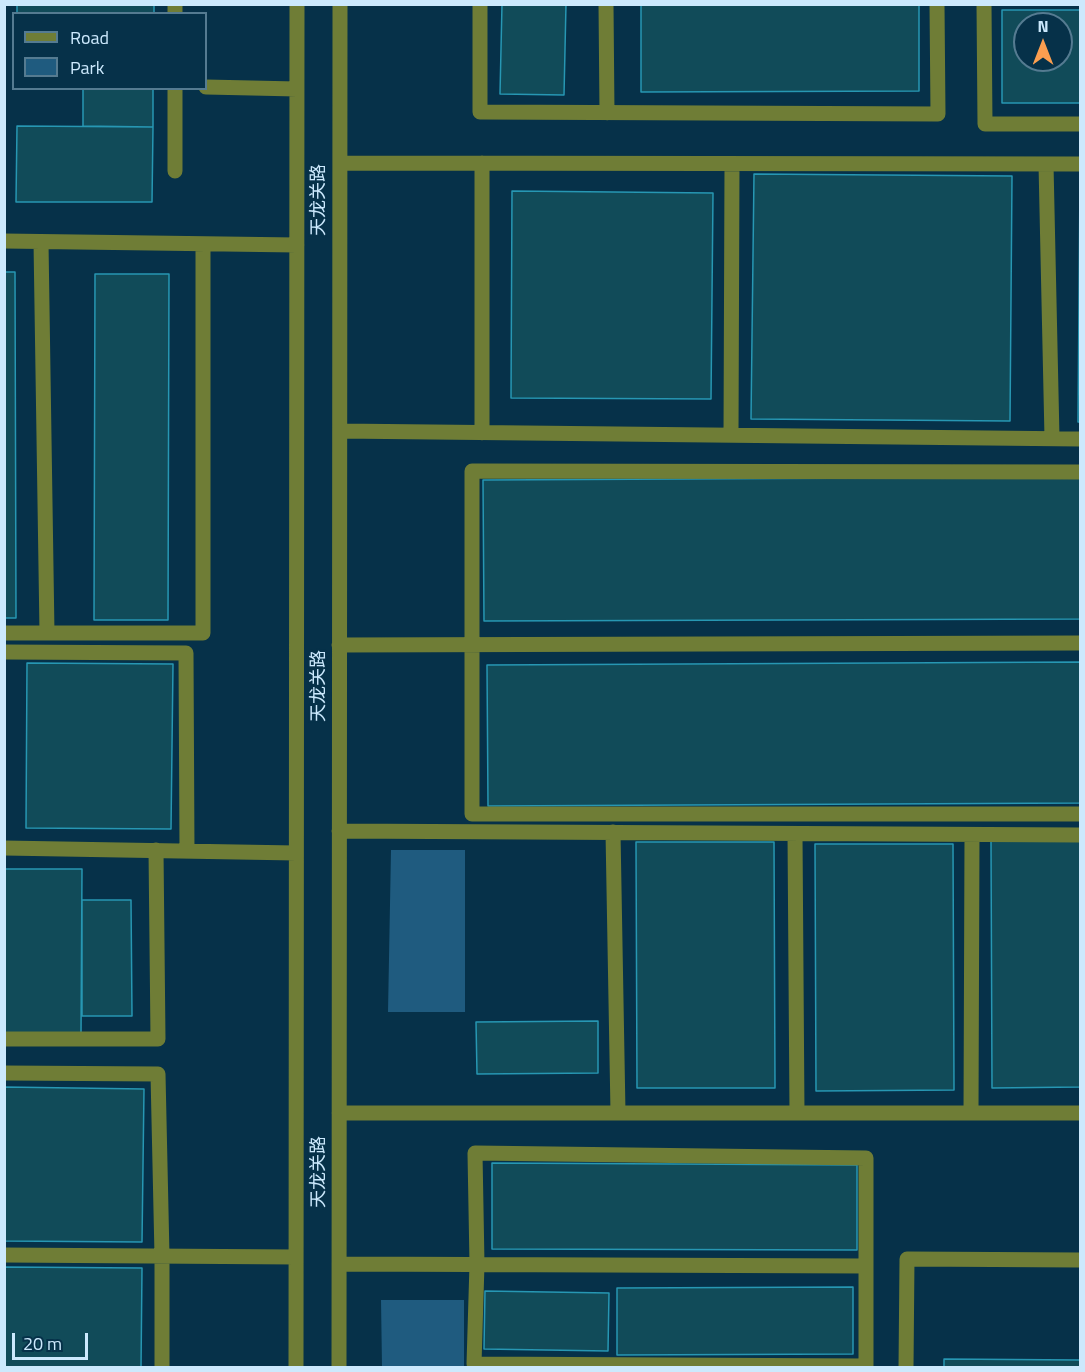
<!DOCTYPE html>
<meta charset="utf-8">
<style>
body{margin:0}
#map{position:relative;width:1085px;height:1372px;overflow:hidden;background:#063149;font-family:"Titillium Web",sans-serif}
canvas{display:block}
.frame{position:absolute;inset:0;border:6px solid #cce9fd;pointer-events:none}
.legend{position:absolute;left:12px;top:12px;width:195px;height:78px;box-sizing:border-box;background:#063149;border:2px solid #557b91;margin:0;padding:8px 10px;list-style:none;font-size:18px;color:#cce9fd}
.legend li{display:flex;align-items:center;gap:12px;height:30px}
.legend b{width:30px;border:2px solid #557b91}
.north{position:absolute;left:1013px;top:12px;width:60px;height:60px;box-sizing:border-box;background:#063149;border:2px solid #557b91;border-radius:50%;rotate:0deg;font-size:16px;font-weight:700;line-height:24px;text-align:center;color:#cce9fd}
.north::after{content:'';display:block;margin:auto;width:21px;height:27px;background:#fb9e50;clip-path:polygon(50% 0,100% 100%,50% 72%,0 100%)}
.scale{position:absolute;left:12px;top:1333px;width:76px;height:27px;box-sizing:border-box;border:3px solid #cce9fd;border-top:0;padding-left:8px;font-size:18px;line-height:21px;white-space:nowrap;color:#cce9fd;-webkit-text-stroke:4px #063149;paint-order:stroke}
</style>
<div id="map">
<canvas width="1085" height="1372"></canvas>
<div class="frame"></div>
<ul class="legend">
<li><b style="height:8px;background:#6f7d36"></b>Road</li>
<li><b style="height:16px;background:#1f5b7f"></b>Park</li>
</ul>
<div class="north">N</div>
<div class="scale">20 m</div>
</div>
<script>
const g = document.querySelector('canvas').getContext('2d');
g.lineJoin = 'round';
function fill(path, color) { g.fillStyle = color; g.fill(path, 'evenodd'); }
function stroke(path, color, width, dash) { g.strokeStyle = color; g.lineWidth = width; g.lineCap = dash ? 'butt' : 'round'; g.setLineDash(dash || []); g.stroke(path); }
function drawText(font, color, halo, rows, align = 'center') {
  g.font = font + ' "Titillium Web","Noto Sans SC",sans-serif'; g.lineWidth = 4.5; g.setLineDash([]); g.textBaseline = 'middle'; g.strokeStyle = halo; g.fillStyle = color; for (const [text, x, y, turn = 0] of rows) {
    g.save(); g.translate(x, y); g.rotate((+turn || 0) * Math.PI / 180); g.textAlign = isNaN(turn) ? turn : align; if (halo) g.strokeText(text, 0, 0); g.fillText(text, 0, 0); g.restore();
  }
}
fill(new Path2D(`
 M391 850H465V1012H388Z
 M381 1300H464V1367H382Z`), '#1f5b7f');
const building = new Path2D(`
 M17 4H154V14H17Z
 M502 4H566L564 95 500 94Z
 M641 4H919V91L641 92Z
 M1002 10H1080V103H1002ZM1025 24H1061V60H1025Z
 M83 88H153V127L83 126Z
 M17 126 153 127 152 202H16Z
 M754 174 1012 176 1010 421 751 419Z
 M1080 178V422H1078Z
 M512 191 713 193 711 399 511 398Z
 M4 272H15L16 618H4Z
 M95 274H169L168 620H94Z
 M1080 477V619L484 621 483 480Z
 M1080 662V803L488 806 487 665Z
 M27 663 173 664 171 829 26 828Z
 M991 841H1080V1087L992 1088Z
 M636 842H774L775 1088H637Z
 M815 844H953L954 1090 816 1091Z
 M4 869H82L81 1034H4Z
 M82 900H131L132 1016H82Z
 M598 1021V1073L477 1074 476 1022Z
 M4 1087 144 1089 142 1242 4 1241Z
 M492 1163 857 1165V1250L492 1249Z
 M4 1267 142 1268 141 1368H4Z
 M853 1287V1354L617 1355V1288Z
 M485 1291 609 1293 608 1351 484 1349Z
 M944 1359 1080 1360V1368H944Z`);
fill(building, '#114b59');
stroke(building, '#2797b3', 1.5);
stroke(new Path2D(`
 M175 4V14
 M480 4V112L938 114 937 4
 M606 4 607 113
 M984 4 985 124H1080
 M206 87 297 89
 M175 88V171
 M340 163 1080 164
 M482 163V433
 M1046 164 1052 438
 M4 241 297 245
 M41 242 47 633
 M340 431 1080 439
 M731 435 732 164
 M1080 472 472 471V814H1080
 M4 633H203V244
 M339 645 1080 643
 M4 652 186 653 187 851
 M339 831 1080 835
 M613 832 618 1113
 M795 834 797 1113
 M4 848 296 853
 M4 1039H158L156 850
 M4 1073 158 1074 162 1256V1368
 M339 1113H1080
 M971 1113 972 835
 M4 1255 296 1257
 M339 1264 866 1266V1158L475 1153 477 1264 474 1364 866 1366V1266
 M296 1368 297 4
 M339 1368 340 4
 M906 1368 907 1259 1080 1260`), '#6f7d36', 15);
drawText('18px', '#cce9fd', '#063149', [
 ["天龙关路",320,200,-90],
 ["天龙关路",320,686,-90],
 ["天龙关路",320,1172,-90]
]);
</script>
